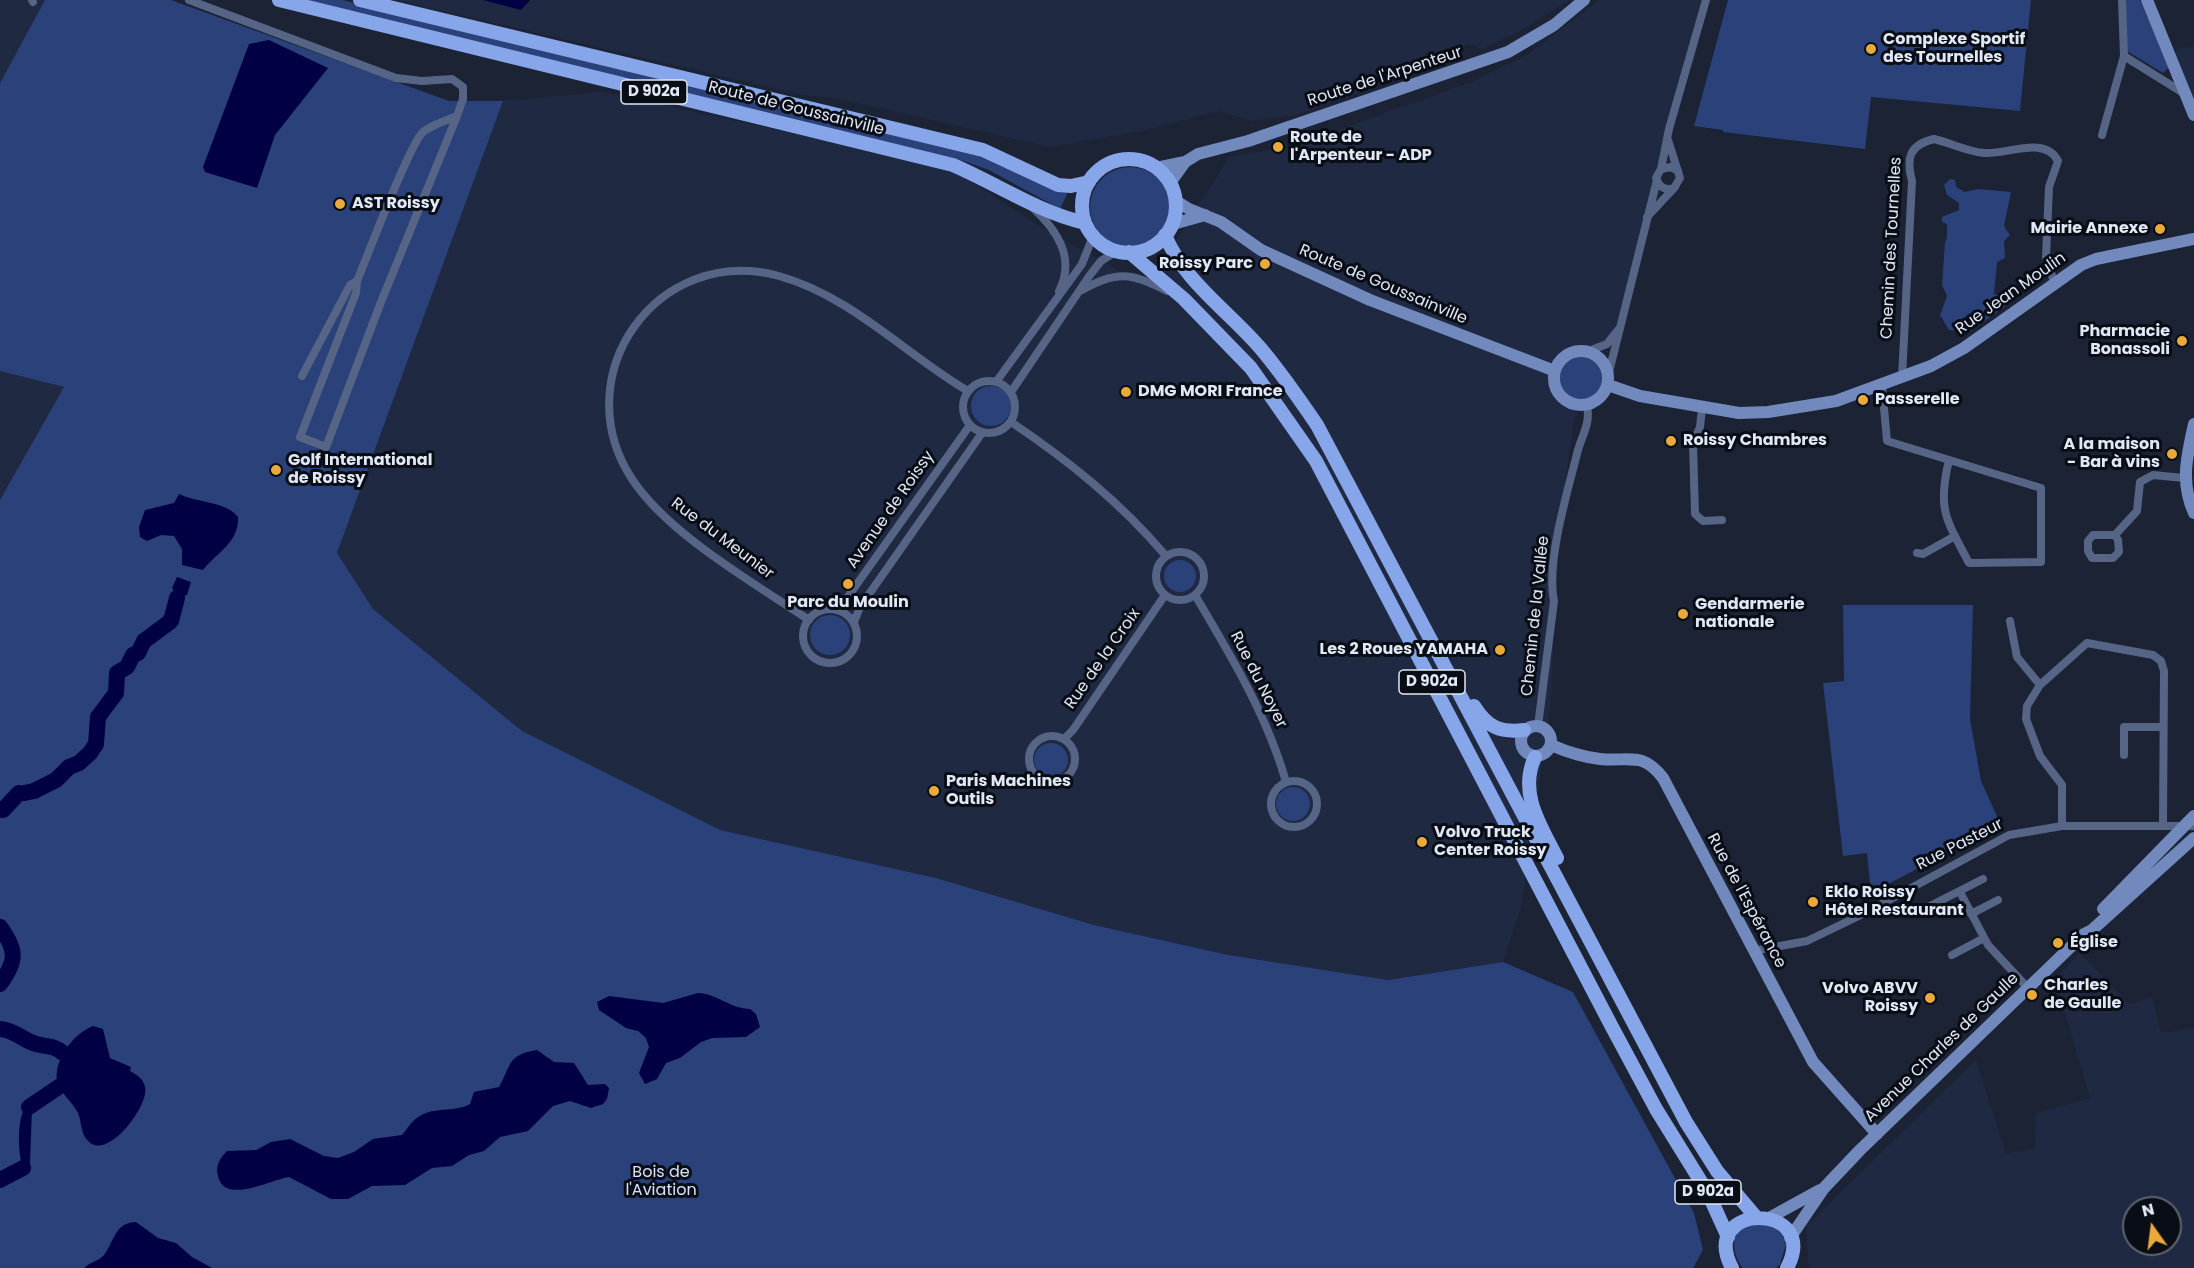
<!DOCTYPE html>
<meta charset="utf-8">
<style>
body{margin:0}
#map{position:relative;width:2194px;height:1268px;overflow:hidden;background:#1b2335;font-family:Poppins,sans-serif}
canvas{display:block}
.north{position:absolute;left:2122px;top:1196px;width:60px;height:60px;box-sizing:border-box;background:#090d15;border:2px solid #5f646e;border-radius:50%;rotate:346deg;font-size:16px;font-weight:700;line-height:24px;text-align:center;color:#e1e7f4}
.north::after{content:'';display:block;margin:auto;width:21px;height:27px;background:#eaaa39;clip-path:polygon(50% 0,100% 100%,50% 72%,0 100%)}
</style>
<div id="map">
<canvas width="2194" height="1268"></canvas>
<div class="north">N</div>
</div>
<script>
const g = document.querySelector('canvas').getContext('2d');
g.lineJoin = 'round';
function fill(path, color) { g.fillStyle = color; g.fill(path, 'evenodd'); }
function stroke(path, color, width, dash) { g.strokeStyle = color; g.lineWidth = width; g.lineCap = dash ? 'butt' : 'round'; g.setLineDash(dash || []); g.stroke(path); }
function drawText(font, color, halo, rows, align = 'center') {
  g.font = font + ' Poppins,sans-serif'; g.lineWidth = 6; g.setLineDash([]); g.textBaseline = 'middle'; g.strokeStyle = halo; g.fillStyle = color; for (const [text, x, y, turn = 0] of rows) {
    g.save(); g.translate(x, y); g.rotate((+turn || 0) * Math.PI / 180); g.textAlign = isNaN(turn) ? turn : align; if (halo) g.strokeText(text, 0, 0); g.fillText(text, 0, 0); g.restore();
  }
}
fill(new Path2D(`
 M0 0H45L0 83Z
 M396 0H1569L1517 33 1481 49 1470 44 1455 49 1449 61 1296 115 1252 121 1219 111 1142 131 1050 147 831 97 803 95Z
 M1599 0H1704L1617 322 1574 421 1557 538 1551 703 1522 904 1503 962 1388 980 1235 957 1094 925 936 878 720 830 522 731 373 609 337 554 503 101 602 92 949 167 1046 230 1147 286 1230 156 1287 148 1469 83 1527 55Z
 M2194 46V100L2174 50Z
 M0 371 64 387 0 500Z
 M2080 953 2129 1004 2152 997 2161 1033 2194 1028V1268H1809L1806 1226 1976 1060 2006 1154 2035 1148 2036 1113 2090 1098 2055 979ZM2134 1208H2170V1244H2134Z`), '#1f2a42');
fill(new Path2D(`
 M45 0H171L449 101H503L337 553 373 609 522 731 720 830 936 878 1094 925 1228 955 1388 980 1503 962 1573 992 1694 1213 1703 1250 1693 1268H0V500L64 387 0 371V83Z
 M297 0H342L971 151 1068 192 1060 209 989 170 961 160Z
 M1728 0H2031L2020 111 1871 97 1865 149 1723 132V130L1694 126Z
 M2124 0H2140L2169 67 2163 73 2127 51Z
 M1090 207a40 40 0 1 1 80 0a40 40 0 1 1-80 0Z
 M1950 179 1955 180 1956 187 1965 192 1978 189 2011 192 2004 226 2010 235 2004 241 2005 258 1997 262 1994 294 2013 301 1969 332 1949 330 1940 315 1947 296 1942 285 1945 242 1947 238V224L1942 222V217L1959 210V203L1947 195 1944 185Z
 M1560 378a21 21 0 1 1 42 0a21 21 0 1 1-42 0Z
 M971 406a20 20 0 1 1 40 0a20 20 0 1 1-40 0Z
 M1164 576a16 16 0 1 1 32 0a16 16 0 1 1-32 0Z
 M1843 605H1973L1970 719 1981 781 2001 825 1871 893 1867 853 1843 856 1823 683 1844 681Z
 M810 635a20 20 0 1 1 40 0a20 20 0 1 1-40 0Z
 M1034 760a17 17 0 1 1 34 0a17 17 0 1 1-34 0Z
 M1276 804a17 17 0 1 1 34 0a17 17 0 1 1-34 0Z
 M1768 1222 1783 1235 1786 1245 1780 1264 1776 1268H1743C1733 1256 1728 1233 1747 1224 1753 1222 1762 1223 1768 1222Z`), '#2a4179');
fill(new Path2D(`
 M483 0H530L521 10Z
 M269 40 328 68 275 135 257 188 205 172 203 167 249 44Z
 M179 494C197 503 226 501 238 517 239 543 217 552 203 570L182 565V549L174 536 161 535 147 541 140 537 139 527 145 510 174 503Z
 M177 577 191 582 187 595 178 598 172 588Z
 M698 993C718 994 731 1009 750 1009L756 1014 760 1027 746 1037 712 1038 701 1042 680 1058 666 1063 657 1079 645 1084 639 1073 649 1047 646 1038 638 1031 626 1028 599 1010 597 1002 609 996 663 1003Z
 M93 1026 103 1029 110 1058 131 1067 130 1071C137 1075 143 1078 145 1087 150 1104 108 1162 88 1141 80 1133 82 1120 77 1111 69 1097 54 1089 57 1071 60 1053 75 1033 93 1026Z
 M537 1050 554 1062 574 1063 588 1085 605 1084 609 1088 607 1099 603 1104 591 1108 570 1101 553 1106 528 1131 500 1137 484 1151 469 1155 452 1166 432 1168 405 1185 372 1186 348 1199H331L289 1177C270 1180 224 1205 218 1176 215 1166 220 1158 227 1151L256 1150 271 1142 290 1139 324 1156 338 1158 354 1152 373 1139 402 1135C407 1129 412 1121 418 1117 434 1106 454 1113 470 1104L474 1092 499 1087C512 1064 507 1055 537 1050Z
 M27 1106 32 1108 30 1163 23 1168C18 1156 16 1115 27 1106Z
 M136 1222 158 1238 176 1243 192 1257 212 1268H84C90 1262 99 1261 104 1255 114 1242 115 1222 136 1222Z`), '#020045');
stroke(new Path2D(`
 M24 793 34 791 56 780 69 767 79 763 90 753 96 744 98 717 116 693 117 673 127 667 133 655 138 653 144 641 171 621 177 598
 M3 810 19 793
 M0 927C17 950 17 961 0 984
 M0 1029C17 1031 22 1040 36 1044 47 1047 54 1045 63 1053
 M29 1107 60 1086
 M0 1180 23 1168`), '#020045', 16);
stroke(new Path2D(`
 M32 0 33 2
 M189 0 396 78 422 81 452 79 463 87V99L457 116 381 302 326 447 300 437 356 293 357 281C367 257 410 143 423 132 433 124 446 121 457 116
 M2122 0 2124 56 2185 94
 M2102 135 2124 56
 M1668 140 1680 178 1674 188C1665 191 1659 187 1656 178L1661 169 1671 167 1678 171
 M1661 169 1669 129 1706 0
 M1033 208C1057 230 1076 258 1059 291
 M1647 217 1675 187
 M1082 290C1117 270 1132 273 1167 291
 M1586 352 1607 344 1618 330
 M302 376 350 285 357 281
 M1608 376 1657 180
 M1902 377 1912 181C1906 158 1909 145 1934 139 1951 143 1965 151 1984 153 2007 155 2045 135 2058 161L2049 187 2046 257 2054 282
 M963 407a26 26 0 1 1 52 0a26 26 0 1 1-52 0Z
 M996 382 1082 264 1093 236
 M1882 386 1887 441 2041 488V562L1969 563C1946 519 1937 510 1949 460
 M1011 392 1090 275 1101 261 1117 251
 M1702 408 1700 427 1693 443 1695 514 1703 521 1722 520
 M1011 422C1069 461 1120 502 1166 556
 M2093 535H2115L2118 540 2119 552 2113 558H2092L2088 551V541Z
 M2115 535 2137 511 2140 482 2153 475 2184 478
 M1156 576a24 24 0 1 1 48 0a24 24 0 1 1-48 0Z
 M1917 553 1923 554 1955 536
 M1195 595C1230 654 1267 715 1286 782
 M833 609 847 598 970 425
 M803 636a27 27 0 1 1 54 0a27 27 0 1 1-54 0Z
 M809 620C754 583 668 534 632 479 564 375 658 243 779 276 851 296 905 354 968 391
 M2010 621 2017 657 2040 685
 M854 622 860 607 982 433
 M1538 726 1554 601C1546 563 1567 493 1577 454 1581 436 1591 425 1587 405
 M1029 759a23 23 0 1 1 46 0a23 23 0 1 1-46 0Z
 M1064 739 1073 730 1165 595
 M2124 755V727H2163
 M1271 804a23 23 0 1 1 46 0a23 23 0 1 1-46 0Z
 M2062 826V785L2040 756 2026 719 2027 706 2040 685 2087 643 2153 655 2161 661 2164 671 2163 825
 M1960 892 1988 945 2028 988
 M1928 907 1983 879
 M1971 914 1998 900
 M1753 951 1807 941 1865 913 2009 835 2062 826H2194
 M1952 955 1984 938`), '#566485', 8);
stroke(new Path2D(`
 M2147 0 2194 115
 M1156 168 1185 162
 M1170 183 1185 162 1198 154 1248 141 1508 52 1554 25 1584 0
 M1176 201 1189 209 1221 222 1261 250 1370 300 1555 371
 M1173 224 1205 215
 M1554 378a27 27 0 1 1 54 0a27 27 0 1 1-54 0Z
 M1608 385 1640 396 1739 413 1768 412 1836 401 1931 366 1964 348 2081 265 2096 259 2194 239
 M2194 424C2187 456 2180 482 2194 513
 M1521 741a15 15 0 1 1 30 0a15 15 0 1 1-30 0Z
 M1551 745C1567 752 1582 757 1600 759 1630 762 1642 751 1663 778L1813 1062 1877 1134
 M2103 909 2194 816
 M1769 1218 1820 1190
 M1790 1238 1824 1188 1860 1150 2084 934 2092 930 2194 838`), '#7289be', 12);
stroke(new Path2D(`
 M279 0 953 165C997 184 1038 212 1085 223
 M360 0 983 150 1058 185 1071 186 1089 182
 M1082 206a47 47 0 1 1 94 0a47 47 0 1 1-94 0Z
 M1165 235C1184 282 1230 312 1262 350 1282 374 1300 400 1317 425L1686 1122 1717 1171 1755 1216
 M1129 252 1184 299 1251 368 1316 461 1612 1027 1656 1109 1708 1193 1728 1237
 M1474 706C1487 727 1500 733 1524 730
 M1535 757C1518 793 1541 826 1557 858
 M1732 1268C1697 1201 1822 1202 1787 1268`), '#87a5e9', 14);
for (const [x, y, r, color] of [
 [1871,49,6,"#eaaa39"],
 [1278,147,6,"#eaaa39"],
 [340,204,6,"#eaaa39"],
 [2160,229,6,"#eaaa39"],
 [1265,264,6,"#eaaa39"],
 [2182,341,6,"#eaaa39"],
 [1126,392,6,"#eaaa39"],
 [1863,400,6,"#eaaa39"],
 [1671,441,6,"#eaaa39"],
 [2172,454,6,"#eaaa39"],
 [276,470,6,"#eaaa39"],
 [848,584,6,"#eaaa39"],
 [1683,614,6,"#eaaa39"],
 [1500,650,6,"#eaaa39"],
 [934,791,6,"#eaaa39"],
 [1422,842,6,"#eaaa39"],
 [1813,902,6,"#eaaa39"],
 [2058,943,6,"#eaaa39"],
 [2032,995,6,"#eaaa39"],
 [1930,998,6,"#eaaa39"]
]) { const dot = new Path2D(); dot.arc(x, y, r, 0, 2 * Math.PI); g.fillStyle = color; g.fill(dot); stroke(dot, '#090d15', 2); }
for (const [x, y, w] of [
 [654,92,66],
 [1432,682,66],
 [1708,1192,66]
]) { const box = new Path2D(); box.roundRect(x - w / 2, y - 12, w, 24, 4.5); g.fillStyle = '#090d15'; g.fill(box); stroke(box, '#e1e7f4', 1.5); }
drawText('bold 15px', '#e1e7f4', null, [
 ["D 902a",654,92],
 ["D 902a",1432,682],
 ["D 902a",1708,1192]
]);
drawText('bold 16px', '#e1e7f4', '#090d15', [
 ["Complexe Sportif",1883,40],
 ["des Tournelles",1883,58],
 ["Route de",1290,138],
 ["l'Arpenteur - ADP",1290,156],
 ["AST Roissy",352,204],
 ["Mairie Annexe",2148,229,"right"],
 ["Roissy Parc",1253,264,"right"],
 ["Pharmacie",2170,332,"right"],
 ["Bonassoli",2170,350,"right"],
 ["DMG MORI France",1138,392],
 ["Passerelle",1875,400],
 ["Roissy Chambres",1683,441],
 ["A la maison",2160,445,"right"],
 ["- Bar à vins",2160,463,"right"],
 ["Golf International",288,461],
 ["de Roissy",288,479],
 ["Parc du Moulin",848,603,"center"],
 ["Gendarmerie",1695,605],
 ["nationale",1695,623],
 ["Les 2 Roues YAMAHA",1488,650,"right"],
 ["Paris Machines",946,782],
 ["Outils",946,800],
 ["Volvo Truck",1434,833],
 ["Center Roissy",1434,851],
 ["Eklo Roissy",1825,893],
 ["Hôtel Restaurant",1825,911],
 ["Église",2070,943],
 ["Charles",2044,986],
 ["de Gaulle",2044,1004],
 ["Volvo ABVV",1918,989,"right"],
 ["Roissy",1918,1007,"right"]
], 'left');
drawText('16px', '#e1e7f4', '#090d15', [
 ["Route de l'Arpenteur",1385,77,-18],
 ["Route de Goussainville",796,109,14],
 ["Chemin des Tournelles",1892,248,-87],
 ["Route de Goussainville",1383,285,23],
 ["Rue Jean Moulin",2011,294,-35],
 ["Avenue de Roissy",891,510,-55],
 ["Rue du Meunier",722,539,37],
 ["Chemin de la Vallée",1536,616,-84],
 ["Rue de la Croix",1103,659,-55],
 ["Rue du Noyer",1258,680,63],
 ["Rue Pasteur",1960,845,-27],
 ["Rue de l'Espérance",1746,901,62],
 ["Avenue Charles de Gaulle",1942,1048,-44]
]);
drawText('16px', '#d8e2f7', '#090d15', [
 ["Bois de",661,1173],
 ["l'Aviation",661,1191]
]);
</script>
